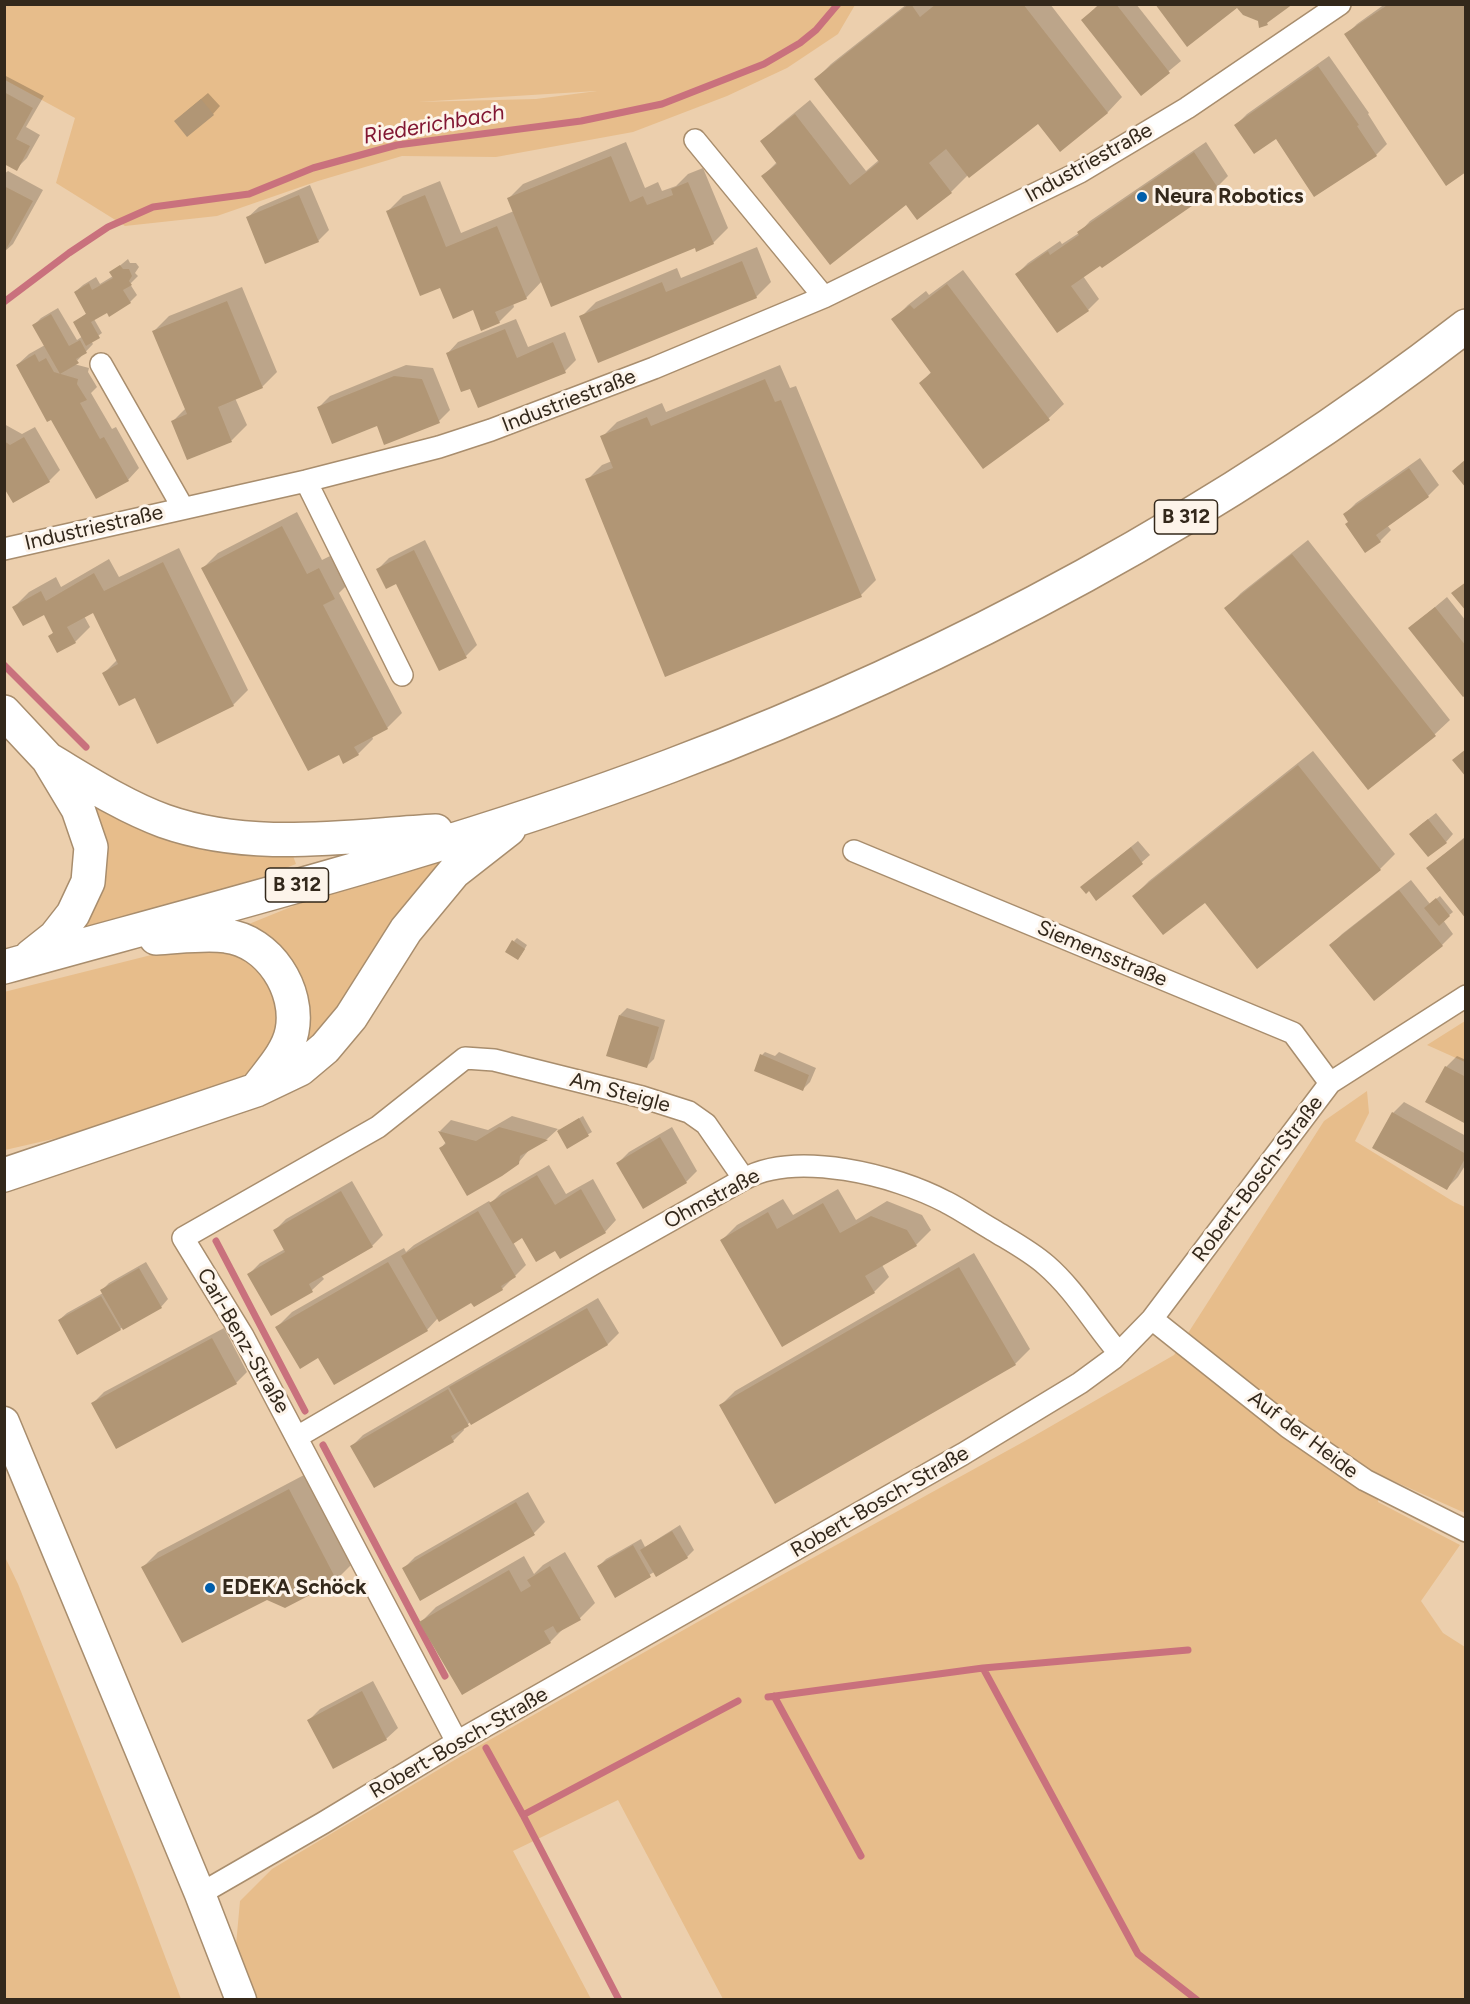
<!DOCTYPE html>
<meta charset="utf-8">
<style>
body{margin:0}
#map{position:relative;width:1470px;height:2004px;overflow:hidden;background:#eccfad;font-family:Figtree,sans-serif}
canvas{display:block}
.frame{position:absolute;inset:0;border:6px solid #33281b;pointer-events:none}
</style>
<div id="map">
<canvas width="1470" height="2004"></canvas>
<div class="frame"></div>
</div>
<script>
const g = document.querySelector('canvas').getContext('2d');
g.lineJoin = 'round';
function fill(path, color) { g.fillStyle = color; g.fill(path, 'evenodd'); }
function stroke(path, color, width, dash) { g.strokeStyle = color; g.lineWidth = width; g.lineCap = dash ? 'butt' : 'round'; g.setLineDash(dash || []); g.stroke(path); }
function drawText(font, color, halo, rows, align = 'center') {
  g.font = font + ' Figtree,sans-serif'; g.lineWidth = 6; g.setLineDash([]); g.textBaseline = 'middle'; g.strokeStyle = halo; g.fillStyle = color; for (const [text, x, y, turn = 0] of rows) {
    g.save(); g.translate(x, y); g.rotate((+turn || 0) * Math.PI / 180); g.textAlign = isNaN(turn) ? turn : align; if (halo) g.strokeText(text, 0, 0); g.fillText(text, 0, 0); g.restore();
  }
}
fill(new Path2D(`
 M4 5H855L838 34 787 68 727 96 633 132 496 157 402 156 318 181 217 216 125 226 56 183 75 118 5 80ZM597 91 536 99 416 102H417Z
 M86 803 292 853 296 864 234 888 83 931 79 923Z
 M445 859 365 977 304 1053 244 926 313 898Z
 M202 946 242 955 268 977 281 1023 263 1063 238 1082 79 1133 5 1150 4 992 175 949Z
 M1465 1021V1062L1427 1045Z
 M1367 1091 1369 1113 1355 1141 1454 1202 1465 1207V1513L1380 1475 1378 1502 1460 1545 1421 1601 1443 1633 1465 1647V1999H723L618 1800 513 1851 591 1999H257L236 1945 240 1901 272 1869 463 1755 740 1598 1034 1436 1174 1355 1324 1121Z
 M5 1557 18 1584 135 1877 181 1999H5Z`), '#e7bd8b');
fill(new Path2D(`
 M907 4H1050L1122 97 1108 112 1060 149 1039 122 968 175 951 192 917 218 906 203 763 176 777 162 762 142 777 127 810 100 866 171 879 160 816 79 831 64Z
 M1099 4H1136L1181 61 1141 94 1083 20Z
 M1385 4H1466L1346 35 1357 24Z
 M1329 56 1369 113 1368 114 1387 144 1376 155 1277 137 1236 125 1247 114Z
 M4 75 44 96 26 127 40 135 27 158 16 169 4 137Z
 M208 93 220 106 213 114H183Z
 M626 142 645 188 658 182 662 191 676 186 688 174 703 168 728 228 713 243 542 281 526 298 513 303 514 307 499 322 474 308 441 286 388 211 403 196 440 181 461 233 514 211 508 199 523 184Z
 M1206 142 1228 176 1217 187 1102 266 1101 264 1083 276 1099 299 1088 310 1017 274 1028 263 1060 241 1062 244 1079 233 1090 221Z
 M8 171 43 190 13 244 4 252V174Z
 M310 185 329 230 318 241 247 218 259 207Z
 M757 247 771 282 756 297 581 317 596 302 677 268 681 278Z
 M128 259 130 263H136L139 267 135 273 138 276 130 284 137 295 130 302 107 311 94 319 102 333 91 341 93 344 74 364 89 368 88 372 97 387 91 393 112 429 116 427 139 468 128 480 52 417 17 365 29 354 45 345 34 325 41 318 58 308 77 340 83 336 75 322 87 313 75 292 83 285 96 277 100 284 113 276 111 273Z
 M963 270 1064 404 1049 418 983 467 921 383 932 371 893 320 908 305 926 291 929 295Z
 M242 287 277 372 262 387 235 398 247 425 232 440 188 458 173 421 186 408 154 331 169 316Z
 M516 319 528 347 565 332 576 360 565 371 470 387 447 354 458 342Z
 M406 365 433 368 450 410 439 421 377 424 319 407 330 396Z
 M780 365 790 388 796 386 876 580 861 595 587 480 602 465 612 461 602 437 617 422 662 403 666 412Z
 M4 424 22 434 35 427 60 470 49 481 4 485Z
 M1420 458 1439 485 1428 496 1387 525 1391 530 1380 541 1350 521 1345 514 1356 503Z
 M297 512 322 560 334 554 349 583 339 593 402 713 387 728 372 736 373 739 358 754 339 753 203 568 218 553Z
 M425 540 477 645 466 656 396 582 378 569 389 558Z
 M1308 540 1450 720 1435 734 1368 788 1226 608 1241 593Z
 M179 548 248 690 233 705 135 696 103 674 118 659 94 611 84 616 90 627 75 642 50 636 54 632 44 613 14 607 29 592 56 577 61 587 109 559 119 577Z
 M1447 597 1466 621V693L1410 628Z
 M1313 751 1395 854 1380 869 1205 901 1134 896 1149 881Z
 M1436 813 1453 834 1446 842 1418 827Z
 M1466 836V916L1428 868Z
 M1138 841 1150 855 1142 862 1097 899 1089 889 1082 887Z
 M1411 880 1430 904 1440 896 1453 912 1443 920 1453 934 1442 945 1374 999 1331 945 1342 934Z
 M517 938 527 945 521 955 514 941Z
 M627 1008 665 1020 654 1059 646 1067 620 1015Z
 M765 1052 775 1056 779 1052 816 1068 810 1082 802 1090 762 1055Z
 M1457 1056 1466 1060V1122L1446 1067Z
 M1404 1102 1466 1136V1164L1458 1177 1447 1188 1393 1113Z
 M512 1116 558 1129 547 1139 530 1149 518 1163 441 1148 446 1142 440 1131 451 1120 488 1130Z
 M583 1116 592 1132 568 1146 558 1129 560 1130Z
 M672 1127 697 1171 686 1182 618 1163 629 1152Z
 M549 1165 566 1194 593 1179 616 1220 605 1232 561 1257 556 1249 523 1236 513 1242 526 1265 502 1289 472 1301 438 1318 427 1330 334 1383 319 1356 277 1327 292 1312 404 1248 406 1252 414 1245 489 1201 491 1203 502 1192Z
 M352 1181 383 1235 372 1246 321 1275 324 1279 312 1290 272 1314 249 1274 260 1263 285 1249 275 1230 286 1219Z
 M838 1189 856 1220 887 1201 922 1215 931 1230 916 1245 882 1265 889 1277 874 1292 722 1240 737 1225 783 1199 793 1215Z
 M974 1253 1030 1349 1015 1364 720 1406 735 1391Z
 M146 1262 168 1299 161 1307 120 1329 59 1320 67 1313 103 1293 102 1290 109 1283Z
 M598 1298 619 1333 608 1344 471 1422 463 1427 464 1430 453 1441 352 1446 363 1435Z
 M224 1328 247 1372 236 1383 93 1403 104 1392Z
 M304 1475 351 1565 336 1580 267 1598 143 1567 158 1552Z
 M528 1492 545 1522 534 1533 404 1568 415 1557Z
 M680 1525 694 1550 687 1557 654 1572 615 1596 598 1567 606 1559 641 1539 645 1547Z
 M565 1552 595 1603 580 1618 565 1627 550 1642 421 1622 436 1607 524 1556 534 1574 543 1565Z
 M373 1681 398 1728 386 1739 333 1767 309 1720 320 1709Z`), '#0003');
stroke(new Path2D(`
 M4 302 69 253 108 227 153 207 249 194 313 168 397 145 581 121 662 104 764 64 800 43 816 30 838 4
 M4 665 86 747
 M216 1241 305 1411
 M323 1445 445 1676
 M983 1668 1188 1650
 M774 1696 861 1856
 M768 1697 983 1668 1138 1954 1197 2000
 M486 1748 523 1815 738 1701
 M523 1815 619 2000`), '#c9717d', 7);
fill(new Path2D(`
 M909 4H911L920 17 936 4H1023L1108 113 1060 152 1038 124 969 178 946 149 929 163 952 193 917 220 906 205 830 265 761 176 777 164 760 141 795 114 850 185 879 162 814 79Z
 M1100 4H1116L1170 73 1141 96 1081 20Z
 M1155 4H1293L1267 23 1268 25 1259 28 1258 21 1243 15 1237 8 1187 47Z
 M1389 4H1466V172L1446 186 1344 34Z
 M1318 66 1359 125 1357 126 1377 156 1314 197 1276 139 1254 154 1234 125Z
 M4 92 33 108 16 139 30 146 17 171 4 164Z
 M201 99 214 115 187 137 174 121Z
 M1194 152 1218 188 1102 268 1100 266 1071 286 1089 311 1057 333 1015 274 1048 251 1050 255 1079 235 1077 232Z
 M611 156 630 202 643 196 647 205 673 195 671 189 688 182 714 244 696 252 695 248 551 307 507 198Z
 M4 186 33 201 4 253Z
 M299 195 319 242 265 264 246 217Z
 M425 195 446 247 497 226 527 299 495 312 500 323 481 331 473 310 453 319 440 288 420 296 386 211Z
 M742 261 757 298 598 363 579 316 662 282 666 292Z
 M120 265 123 269H129L132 276 129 281 132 285 123 290 131 303 109 317 107 313 91 322 100 338 86 346 73 322 86 314 74 292 89 283 92 290 113 278 109 272Z
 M947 284 1050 420 983 469 919 383 931 373 891 319 910 305 914 309Z
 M227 301 263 388 218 407 232 442 187 460 171 421 187 414 152 331Z
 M51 314 69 346 80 340 87 353 76 359 79 363 60 374 32 325Z
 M505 329 517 358 553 342 566 373 478 408 470 389 461 392 446 353Z
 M35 354 39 362 46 358 54 372 78 379 77 384 87 400 80 403 100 439 104 437 129 481 96 499 51 420 47 422 16 365Z
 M394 376 422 379 440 423 384 445 377 426 332 444 317 407Z
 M765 379 775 402 781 400 862 597 665 677 585 479 613 468 600 436 647 417 651 426Z
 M24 437 50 482 13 503 4 488V441L10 445Z
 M1466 459V488L1452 471Z
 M1409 468 1429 497 1376 535 1381 542 1365 553 1345 524 1348 522 1343 514Z
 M282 526 307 574 319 568 335 599 323 605 388 729 354 747 359 755 343 764 339 755 308 771 201 568Z
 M414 550 467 658 439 671 396 584 386 589 376 569Z
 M1292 554 1436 736 1368 790 1224 608Z
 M163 562 234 706 157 744 135 698 119 706 102 673 118 664 93 613 67 627 76 643 57 653 48 636 53 633 44 615 23 626 12 607 41 591 46 601 94 573 104 591Z
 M1466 582V611L1451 593Z
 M1435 607 1466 646V695L1463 697 1408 628Z
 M1466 749V777L1452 760Z
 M1298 765 1381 870 1257 969 1205 903 1163 935 1132 896Z
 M1428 819 1447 843 1428 857 1409 834Z
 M1466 837V919L1426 868Z
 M1131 847 1143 864 1096 901 1089 891 1086 894 1080 887Z
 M1399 890 1443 946 1374 1001 1329 945Z
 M1436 898 1450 916 1439 926 1424 908Z
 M512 940 525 949 518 960 505 952Z
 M619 1015 659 1027 647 1068 606 1056Z
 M760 1054 809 1075 803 1091 754 1071Z
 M1445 1066 1466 1077V1124L1425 1102Z
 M1392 1112 1466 1154V1157L1447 1190 1372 1148Z
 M579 1118 589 1136 567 1149 557 1131Z
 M499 1127 548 1140 520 1156 519 1164 502 1176 467 1196 439 1148 446 1144 438 1131 476 1141Z
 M660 1137 687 1183 643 1209 616 1163Z
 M537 1175 555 1205 581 1189 606 1233 560 1259 555 1251 536 1262 522 1238 513 1244 489 1203Z
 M341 1191 373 1247 309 1284 313 1292 271 1316 247 1274 285 1252 273 1230Z
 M823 1203 840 1233 871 1216 907 1230 917 1246 865 1276 875 1293 782 1347 720 1240 768 1212 777 1229Z
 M478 1211 516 1277 501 1286 503 1290 474 1307 471 1303 439 1322 401 1256Z
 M388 1262 428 1331 334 1385 318 1358 300 1369 275 1327Z
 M959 1267 1016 1365 775 1504 719 1405Z
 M139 1268 162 1308 123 1330 100 1290Z
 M101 1296 121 1330 77 1355 58 1320Z
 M587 1308 608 1345 471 1425 449 1387Z
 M212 1338 237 1384 116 1449 91 1403Z
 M448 1389 469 1426 451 1436 454 1442 374 1488 350 1446Z
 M289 1489 337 1581 285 1608 267 1600 182 1643 141 1567Z
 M516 1502 535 1535 420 1601 402 1568Z
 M672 1531 688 1558 656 1577 640 1550Z
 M633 1545 651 1577 615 1598 597 1566Z
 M550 1566 581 1620 557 1633 553 1626 544 1631 551 1643 462 1695 419 1622 509 1570 521 1592 531 1586 527 1580Z
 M362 1691 387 1740 333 1769 307 1720Z`), '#b19675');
const street = new Path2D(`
 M695 140 824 297
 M101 364 183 508
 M306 481 402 675
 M4 549 306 481 439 447 491 430 654 368 824 297 1080 172 1187 108 1340 4
 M854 851 1293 1033 1330 1083
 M1152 1319 1288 1427 1365 1480 1466 1531
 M297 1437 595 1263 744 1179C796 1150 895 1175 946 1202 962 1210 977 1221 993 1230 1011 1241 1030 1251 1046 1265 1075 1290 1094 1324 1119 1353
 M457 1742 243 1336 183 1238 378 1127 465 1058 494 1060 642 1097 689 1112 706 1124 744 1179
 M200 1894 323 1823 457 1742 963 1454 1080 1383 1114 1358 1152 1319 1330 1083 1466 996`);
const secondary = new Path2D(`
 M4 1422 200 1894 241 2000`);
const highway = new Path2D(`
 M4 712 48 759 78 809 91 847 88 882 73 914 55 937 31 956
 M48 759C85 781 123 806 164 821 252 852 345 836 436 831
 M156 938C178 937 205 933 226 936 269 941 300 990 292 1031 288 1052 271 1070 259 1086
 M4 967C227 905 453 848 670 766 954 659 1226 512 1466 326
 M4 1175 256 1090 300 1069 325 1048 351 1017 406 930 454 872 509 829`);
stroke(street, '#a88d6d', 24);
stroke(secondary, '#a88d6d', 33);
stroke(highway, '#a88d6d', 36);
stroke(street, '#fff', 21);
stroke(secondary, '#fff', 30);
stroke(highway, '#fff', 33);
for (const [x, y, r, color] of [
 [1142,197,6,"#005eab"],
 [210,1588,6,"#005eab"]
]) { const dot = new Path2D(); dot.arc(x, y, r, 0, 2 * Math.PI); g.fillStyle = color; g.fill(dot); stroke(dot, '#fdf4ea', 2); }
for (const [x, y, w] of [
 [1186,517,63],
 [297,885,63]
]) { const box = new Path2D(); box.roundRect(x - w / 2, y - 17, w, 34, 4.5); g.fillStyle = '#fdf4ea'; g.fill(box); stroke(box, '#33281b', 1.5); }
drawText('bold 20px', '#33281b', null, [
 ["B 312",1186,517],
 ["B 312",297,885]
]);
drawText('21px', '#33281b', '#fdf4ea', [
 ["Industriestraße",1089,163,-29],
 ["Industriestraße",569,401,-21],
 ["Industriestraße",94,528,-13],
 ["Siemensstraße",1102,954,23],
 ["Am Steigle",620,1093,15],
 ["Robert-Bosch-Straße",1258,1179,-53],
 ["Ohmstraße",712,1199,-28],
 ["Carl-Benz-Straße",243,1341,60],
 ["Auf der Heide",1303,1435,37],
 ["Robert-Bosch-Straße",880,1502,-30],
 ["Robert-Bosch-Straße",459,1743,-30]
]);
drawText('bold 21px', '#33281b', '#fdf4ea', [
 ["Neura Robotics",1154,197],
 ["EDEKA Schöck",222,1588]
], 'left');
drawText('italic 22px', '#821733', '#fdf4ea', [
 ["Riederichbach",434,125,-10]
]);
</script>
